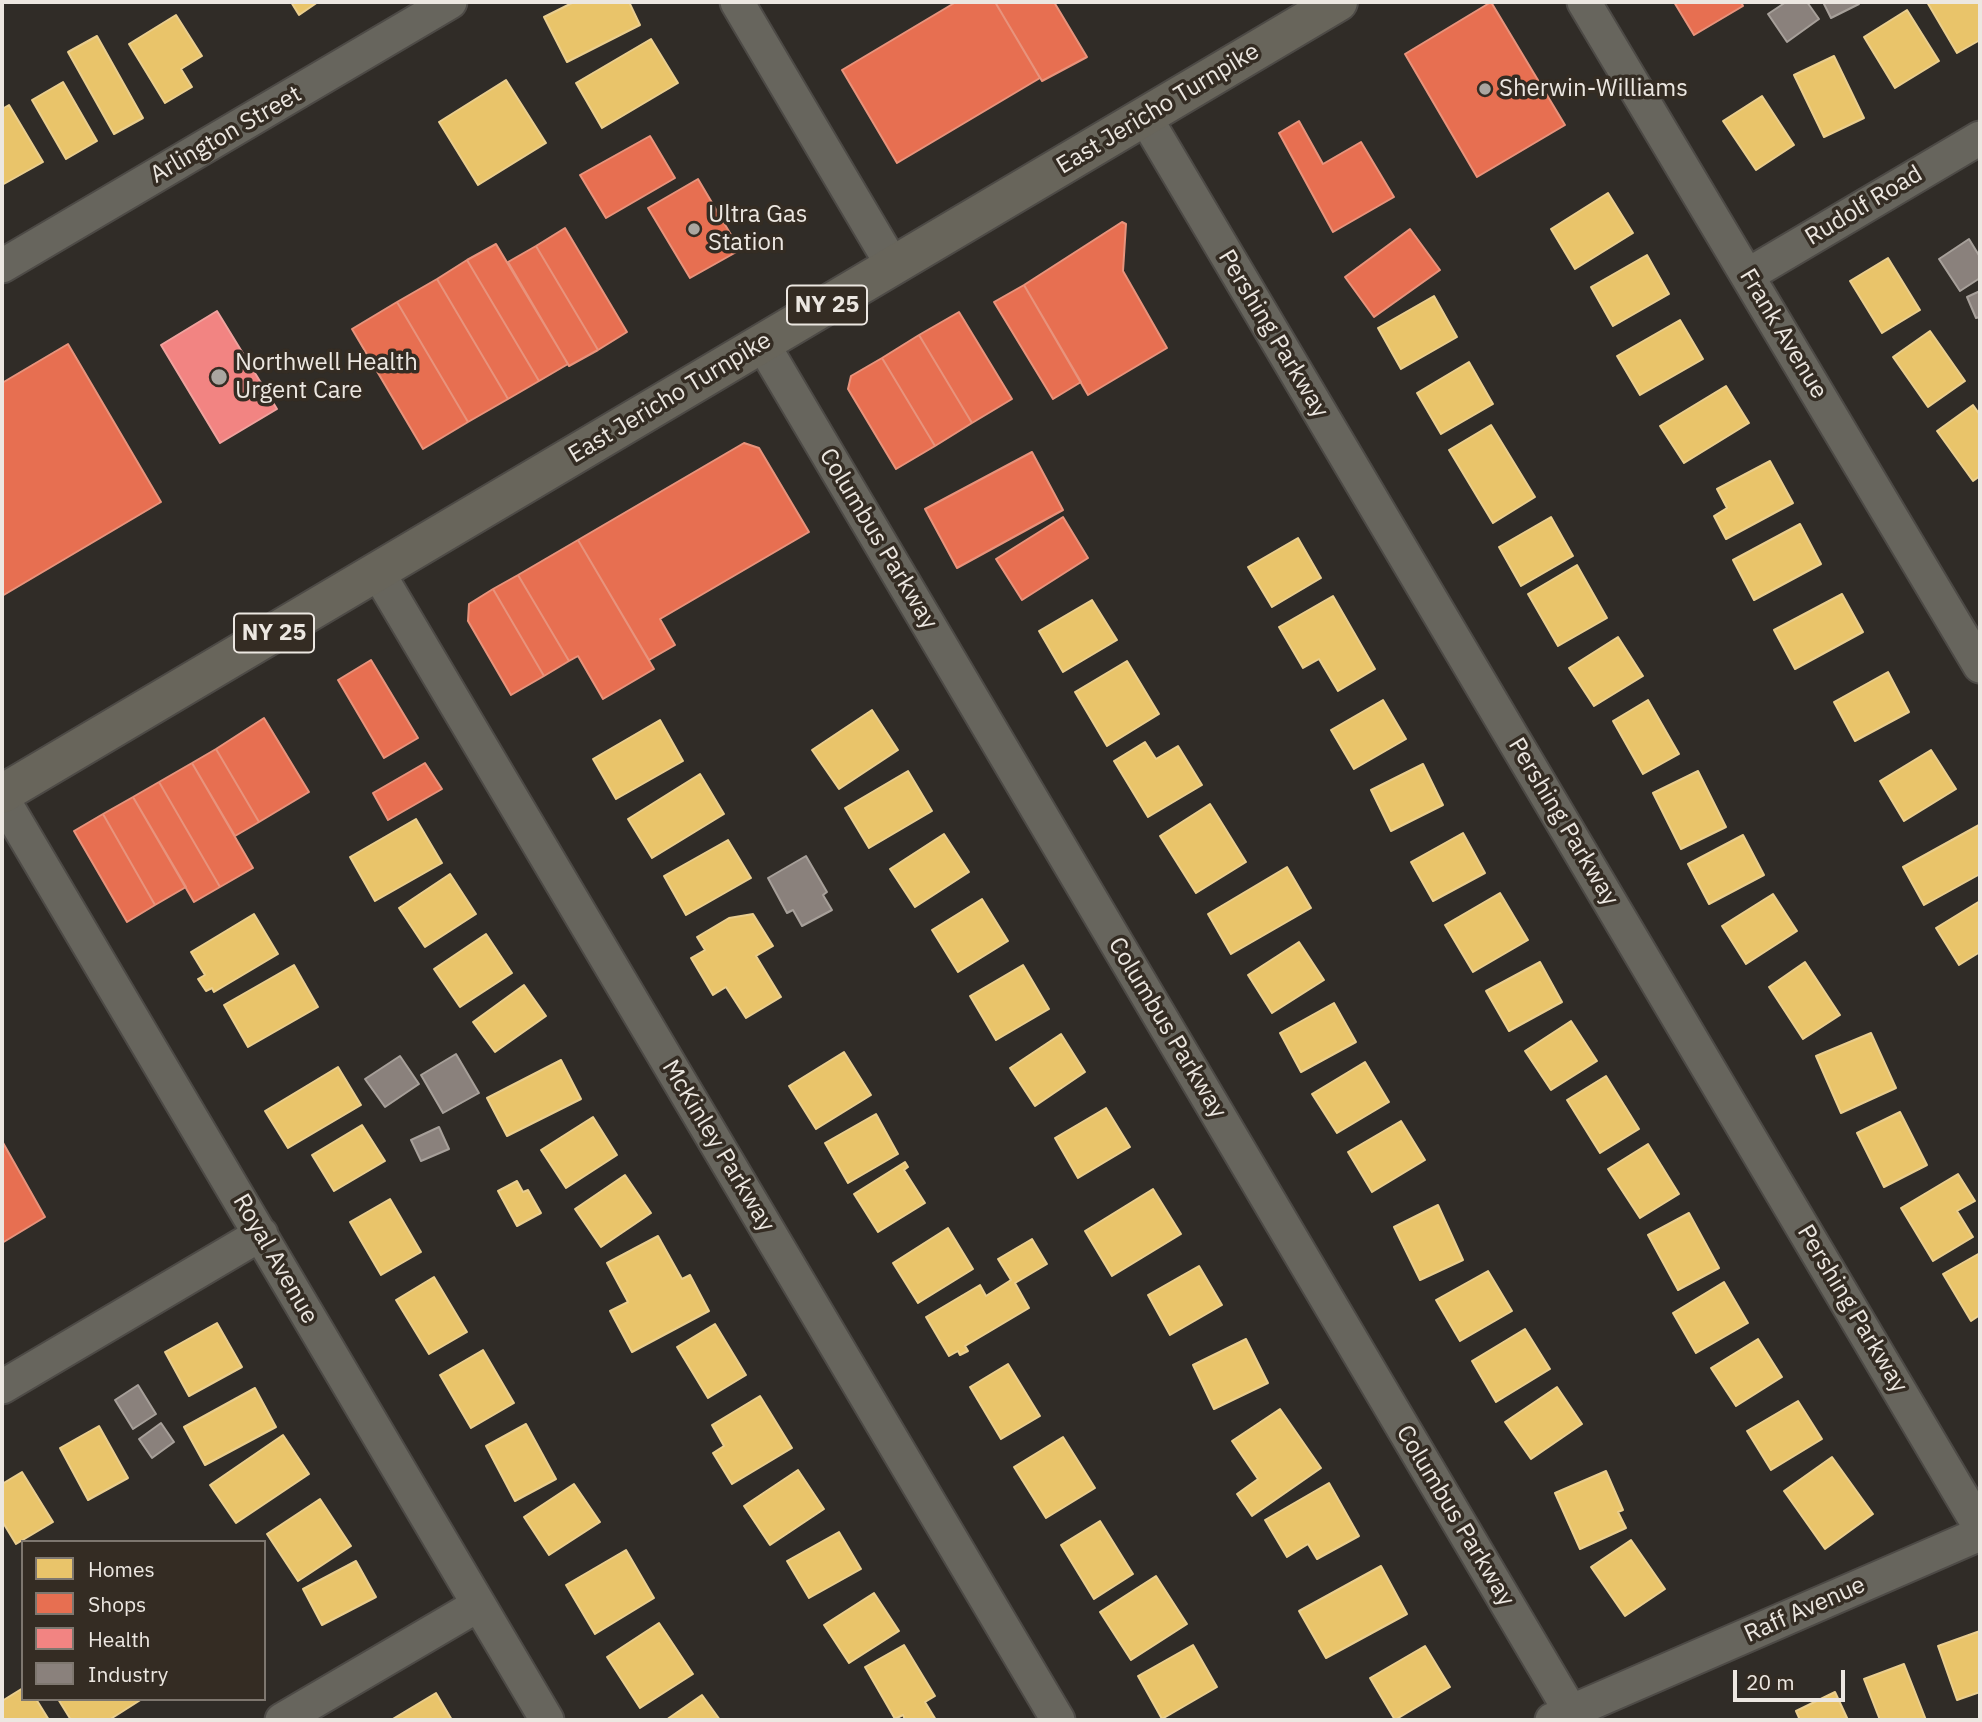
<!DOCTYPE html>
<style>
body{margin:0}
#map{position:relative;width:1982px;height:1722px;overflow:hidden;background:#302c27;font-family:"IBM Plex Sans",sans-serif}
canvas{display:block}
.frame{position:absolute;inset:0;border:4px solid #ece7e1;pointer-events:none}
.legend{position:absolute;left:21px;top:1540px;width:245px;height:161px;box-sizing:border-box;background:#342c23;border:2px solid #7e776f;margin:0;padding:9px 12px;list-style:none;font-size:21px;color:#ece7e1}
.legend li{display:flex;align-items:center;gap:14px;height:35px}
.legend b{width:35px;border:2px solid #7e776f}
.scale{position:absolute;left:1733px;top:1670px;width:112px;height:32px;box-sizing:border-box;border:4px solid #ece7e1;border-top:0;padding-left:9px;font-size:21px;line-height:24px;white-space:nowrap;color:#ece7e1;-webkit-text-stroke:5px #342c23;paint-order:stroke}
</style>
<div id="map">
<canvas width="1982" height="1722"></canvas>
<div class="frame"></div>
<ul class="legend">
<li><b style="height:19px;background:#e9c46a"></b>Homes</li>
<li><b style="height:19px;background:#e76f51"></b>Shops</li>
<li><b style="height:19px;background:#f28482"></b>Health</li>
<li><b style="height:19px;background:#8a817c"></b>Industry</li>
</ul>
<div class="scale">20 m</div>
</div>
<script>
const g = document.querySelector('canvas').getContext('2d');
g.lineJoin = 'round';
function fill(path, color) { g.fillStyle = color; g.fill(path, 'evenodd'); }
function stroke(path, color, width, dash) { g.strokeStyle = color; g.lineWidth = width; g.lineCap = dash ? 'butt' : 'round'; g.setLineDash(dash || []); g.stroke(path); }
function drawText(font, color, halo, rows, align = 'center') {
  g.font = font + ' "IBM Plex Sans",sans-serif'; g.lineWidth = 7; g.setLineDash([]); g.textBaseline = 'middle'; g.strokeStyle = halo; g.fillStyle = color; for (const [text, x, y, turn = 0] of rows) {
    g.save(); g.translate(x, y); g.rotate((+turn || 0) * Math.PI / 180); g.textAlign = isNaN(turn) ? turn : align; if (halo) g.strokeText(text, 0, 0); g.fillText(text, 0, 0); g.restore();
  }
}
const homes = new Path2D(`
 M291 2H318L299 15Z
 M574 2H629L640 25 567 62 544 17Z
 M1927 2H1980V40L1957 53Z
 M1907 10 1939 61 1895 88 1864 37Z
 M176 15 202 56 181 69 192 87 165 103 129 44Z
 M97 36 143 118 114 134 68 52Z
 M651 39 678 83 602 128 576 83Z
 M1834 56 1864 118 1824 137 1794 75Z
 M506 80 546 143 478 185 439 122Z
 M63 82 97 141 66 159 32 100Z
 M1762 96 1794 145 1756 170 1723 121Z
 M9 105 43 162 2 185V109Z
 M1608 193 1633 233 1575 269 1551 229Z
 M1647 255 1669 294 1613 326 1591 287Z
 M1888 258 1920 310 1882 333 1850 281Z
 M1434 296 1457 337 1401 369 1378 328Z
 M1680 320 1703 359 1640 395 1617 356Z
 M1930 331 1965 381 1928 407 1893 357Z
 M1469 362 1493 404 1441 434 1417 393Z
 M1726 386 1749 423 1684 463 1660 426Z
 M1973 405 1980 415V476L1973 481 1937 431Z
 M1491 425 1535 497 1493 523 1449 450Z
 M1770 461 1793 503 1726 539 1714 516 1727 508 1717 489Z
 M1551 517 1573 556 1521 586 1499 547Z
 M1800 524 1821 564 1754 600 1733 560Z
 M1298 538 1321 578 1272 607 1248 567Z
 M1577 565 1607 618 1558 646 1528 594Z
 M1842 594 1863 632 1795 669 1774 630Z
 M1333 596 1375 669 1338 691 1319 659 1303 668 1279 627Z
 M1092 600 1117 640 1063 672 1039 631Z
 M1618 637 1643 676 1594 706 1569 668Z
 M1127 661 1159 714 1107 746 1075 692Z
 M1888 672 1909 712 1855 741 1834 702Z
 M1383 700 1406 739 1354 769 1331 730Z
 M1648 700 1679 754 1643 774 1613 721Z
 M872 710 898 750 839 789 812 750Z
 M660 720 683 761 616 799 593 759Z
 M1145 742 1156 759 1178 746 1202 785 1148 817 1114 761Z
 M1931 750 1956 789 1904 821 1880 781Z
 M1423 764 1443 805 1391 831 1371 790Z
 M908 771 932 811 869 848 845 808Z
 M1698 771 1726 827 1681 849 1653 793Z
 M700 774 724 814 652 858 628 819Z
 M1210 804 1246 862 1196 893 1160 836Z
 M416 819 442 863 375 901 350 857Z
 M1979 825 1980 874 1924 905 1903 867Z
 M1463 833 1485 873 1433 901 1411 862Z
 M944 834 969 872 915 907 890 869Z
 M1743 835 1764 875 1709 904 1688 864Z
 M728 840 751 878 686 915 664 876Z
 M1287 867 1311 908 1231 954 1208 914Z
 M450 874 476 914 425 947 399 908Z
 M1500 893 1528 940 1473 972 1445 925Z
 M1773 894 1797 931 1746 964 1722 926Z
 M982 899 1008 941 958 972 932 930Z
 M1980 901V952L1959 965 1936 928Z
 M254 914 278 954 214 992 212 988 206 991 198 979 205 975 191 952Z
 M753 914 773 946 756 956 781 997 746 1018 726 987 713 995 691 958 705 950 697 937 729 918Z
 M486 934 512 973 460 1007 434 969Z
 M1299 942 1324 980 1272 1013 1248 975Z
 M1540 962 1562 1002 1509 1031 1486 991Z
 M1805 962 1840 1015 1803 1039 1769 987Z
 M294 965 318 1007 248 1047 224 1005Z
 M1023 965 1049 1009 996 1040 970 996Z
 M524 985 546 1016 495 1052 473 1022Z
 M1334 1003 1356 1042 1301 1072 1280 1033Z
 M1571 1021 1597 1061 1551 1090 1525 1051Z
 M1871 1033 1896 1088 1841 1113 1816 1056Z
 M1061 1034 1085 1072 1035 1106 1010 1068Z
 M844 1052 871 1095 816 1129 789 1086Z
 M561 1060 581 1099 507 1136 487 1098Z
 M1365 1062 1389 1102 1337 1133 1312 1094Z
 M338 1067 361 1105 288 1148 265 1111Z
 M1606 1076 1639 1129 1600 1153 1567 1100Z
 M1106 1108 1130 1147 1078 1178 1055 1138Z
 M1900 1112 1927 1165 1884 1187 1857 1133Z
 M876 1114 898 1154 848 1183 825 1143Z
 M593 1117 617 1155 566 1188 541 1150Z
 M1401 1121 1425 1160 1372 1192 1348 1152Z
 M362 1125 385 1161 334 1191 312 1155Z
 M1648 1144 1679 1194 1640 1218 1608 1169Z
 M905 1162 908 1167 904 1170 925 1203 878 1232 854 1194Z
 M1958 1174 1975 1201 1957 1211 1973 1237 1933 1261 1901 1208Z
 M625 1175 651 1213 601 1247 575 1209Z
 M517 1181 523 1192 528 1190 541 1213 517 1226 498 1191Z
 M1153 1189 1181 1234 1112 1276 1085 1231Z
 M390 1199 421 1252 381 1275 350 1222Z
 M1438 1205 1463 1260 1420 1280 1394 1227Z
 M1689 1213 1719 1268 1678 1290 1648 1235Z
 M948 1228 973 1269 918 1303 893 1263Z
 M658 1236 682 1279 690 1275 709 1311 632 1352 610 1311 628 1302 607 1263Z
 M1032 1239 1047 1264 1015 1283 1029 1308 965 1346 968 1351 960 1355 958 1351 949 1356 926 1317 980 1285 986 1296 1011 1280 998 1259Z
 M1980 1253V1315L1971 1321 1943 1274Z
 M1199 1266 1222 1305 1170 1335 1148 1295Z
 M1488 1271 1512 1311 1460 1341 1436 1300Z
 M434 1277 467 1332 429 1354 396 1300Z
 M1724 1282 1748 1323 1696 1353 1673 1313Z
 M217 1323 242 1367 189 1396 165 1352Z
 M715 1324 746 1375 708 1398 677 1347Z
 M1525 1329 1550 1369 1496 1402 1472 1361Z
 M1246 1339 1268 1383 1214 1409 1193 1365Z
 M1758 1339 1782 1377 1736 1406 1711 1368Z
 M483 1350 514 1403 471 1428 440 1375Z
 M1008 1364 1040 1416 1001 1439 970 1387Z
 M1557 1387 1582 1424 1531 1459 1505 1422Z
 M255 1388 276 1427 205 1465 184 1427Z
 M760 1396 792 1448 732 1484 713 1453 724 1446 712 1425Z
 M1798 1401 1822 1439 1771 1470 1747 1431Z
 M1280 1409 1321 1468 1252 1516 1237 1494 1258 1479 1232 1441Z
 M526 1424 556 1479 515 1501 486 1446Z
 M99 1426 128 1478 88 1500 60 1448Z
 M283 1435 309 1474 236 1523 210 1485Z
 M1063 1437 1095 1488 1046 1518 1014 1467Z
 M1832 1457 1873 1514 1825 1549 1784 1491Z
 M798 1470 824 1509 770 1545 744 1506Z
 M1606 1471 1623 1510 1618 1512 1626 1528 1580 1549 1555 1493Z
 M22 1472 53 1522 16 1544 2 1521V1484Z
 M1329 1483 1359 1536 1317 1559 1308 1544 1287 1557 1265 1520Z
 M574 1484 600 1522 549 1555 524 1517Z
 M320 1499 351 1546 298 1581 267 1534Z
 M1100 1521 1133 1574 1094 1599 1061 1545Z
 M839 1532 861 1569 809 1598 787 1561Z
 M1631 1540 1665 1589 1625 1616 1591 1567Z
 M626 1550 654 1598 595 1634 566 1585Z
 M356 1561 376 1597 322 1625 303 1589Z
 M1381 1566 1407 1614 1326 1658 1299 1611Z
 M1156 1576 1187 1624 1131 1660 1100 1612Z
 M874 1593 899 1631 849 1663 824 1625Z
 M659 1623 693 1674 640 1708 607 1657Z
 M1980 1631V1692L1957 1700 1938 1646Z
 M904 1645 935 1696 925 1702 936 1720H905L903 1715 895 1719 865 1667Z
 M1193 1645 1217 1687 1162 1719 1138 1676Z
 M1425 1646 1450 1687 1395 1720 1370 1678Z
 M1904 1664 1926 1720H1880L1864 1679Z
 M23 1688V1699H36L49 1720H2V1701Z
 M1835 1692 1848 1720H1800L1796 1711Z
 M436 1693 452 1720H391Z
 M702 1695 720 1720H666Z
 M58 1699H142L109 1720H71Z`);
fill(homes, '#e9c46a');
stroke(homes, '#eace8e', 2);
const shops = new Path2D(`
 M956 2H995L1040 78 897 163 842 70Z
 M995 2H1054L1087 57 1042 81Z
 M1491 2 1565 125 1477 177 1405 54Z
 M1674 2H1741L1743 6 1694 35Z
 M1299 121 1323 164 1361 142 1394 197 1333 232 1279 133Z
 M650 136 675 178 606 218 580 175Z
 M698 179 740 250 690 278 648 208Z
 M1122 222 1126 224 1123 271 1167 348 1088 395 1024 285Z
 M565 228 627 332 598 350 536 246Z
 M1410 229 1440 270 1374 317 1345 277Z
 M496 244 568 364 539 381 467 260Z
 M536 246 598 350 569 366 508 262Z
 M467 260 539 381 508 399 437 279Z
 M437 279 508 399 468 422 397 302Z
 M1024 285 1081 382 1053 399 994 302Z
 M397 302 468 422 423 449 352 329Z
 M959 312 1012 399 972 423 919 335Z
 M919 335 972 423 935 446 882 358Z
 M68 344 161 502 2 596V383Z
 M882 358 935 446 896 469 848 389 851 376Z
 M744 443 759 448 809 532 660 619 675 645 649 660 578 540Z
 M1032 452 1063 510 957 568 925 509Z
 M1063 517 1088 558 1022 600 996 559Z
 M578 540 654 669 603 699 578 656 569 661 518 575Z
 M518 575 569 661 544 676 493 589Z
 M493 589 544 676 511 695 468 621 469 604Z
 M371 660 418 738 384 758 338 680Z
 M264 718 309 792 259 822 216 749Z
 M216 749 259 822 235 836 192 763Z
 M192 763 253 868 220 887 159 782Z
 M425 763 442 789 388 820 373 793Z
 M159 782 220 887 194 902 133 797Z
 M133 797 186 887 155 905 103 814Z
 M103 814 155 905 127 922 74 831Z
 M2 1141 45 1217 2 1243Z`);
fill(shops, '#e76f51');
stroke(shops, '#e8937c', 2);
const health = new Path2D(`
 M217 311 277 409 220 443 161 345Z`);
fill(health, '#f28482');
stroke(health, '#f0a29e', 2);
const industry = new Path2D(`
 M1786 2H1807L1819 19 1787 42 1768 14Z
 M1823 2H1858L1859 4 1831 18Z
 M1969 239 1980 257V278L1960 291 1939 259Z
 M1980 291V317L1976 318 1967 297Z
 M806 856 827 892 823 895 832 910 802 926 793 910 787 913 768 878Z
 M456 1054 479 1093 443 1113 421 1075Z
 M400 1056 419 1084 385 1107 365 1079Z
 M439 1127 449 1149 421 1161 411 1140Z
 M138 1385 156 1414 133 1429 115 1400Z
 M161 1423 174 1442 152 1458 139 1439Z`);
fill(industry, '#8a817c');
stroke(industry, '#a7a09a', 2);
const minor = new Path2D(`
 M737 2 893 266
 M1584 2 1980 666
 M1145 117 1980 1527
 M2 266 450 2
 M1748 275 1980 138
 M762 343 1571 1712
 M377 571 1058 1720
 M2 798 547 1720
 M2 1387 261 1234
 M282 1720 478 1605
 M1552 1720 1980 1534`);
const primary = new Path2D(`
 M2 794 1338 2`);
stroke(minor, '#4d4a46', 37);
stroke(primary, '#4d4a46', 42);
stroke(minor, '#67655d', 33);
stroke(primary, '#68655b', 38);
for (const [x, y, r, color] of [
 [1485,89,7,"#aaa6a0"],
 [694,229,7,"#aaa6a0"],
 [219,377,9,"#aaa6a0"]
]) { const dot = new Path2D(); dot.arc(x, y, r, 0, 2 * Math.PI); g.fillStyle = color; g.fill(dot); stroke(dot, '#342c23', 2.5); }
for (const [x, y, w] of [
 [827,305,80],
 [274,633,80]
]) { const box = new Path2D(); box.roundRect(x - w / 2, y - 19.5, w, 39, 5); g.fillStyle = '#342c23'; g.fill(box); stroke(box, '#ece7e1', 2); }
drawText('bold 23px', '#ece7e1', null, [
 ["NY 25",827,305],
 ["NY 25",274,633]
]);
drawText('24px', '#ece7e1', '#342c23', [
 ["Sherwin-Williams",1499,89],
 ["Ultra Gas",708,215],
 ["Station",708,243],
 ["Northwell Health",235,363],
 ["Urgent Care",235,391]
], 'left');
drawText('24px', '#ece7e1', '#342c23', [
 ["East Jericho Turnpike",1158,109,-31],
 ["Arlington Street",226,135,-30],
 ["Rudolf Road",1864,206,-31],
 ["Pershing Parkway",1273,334,59],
 ["Frank Avenue",1783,334,59],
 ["East Jericho Turnpike",670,398,-31],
 ["Columbus Parkway",878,539,59],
 ["Pershing Parkway",1563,822,59],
 ["Columbus Parkway",1167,1028,59],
 ["McKinley Parkway",718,1146,59],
 ["Royal Avenue",275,1259,60],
 ["Pershing Parkway",1852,1309,59],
 ["Columbus Parkway",1455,1516,59],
 ["Raff Avenue",1805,1610,-24]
]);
</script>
